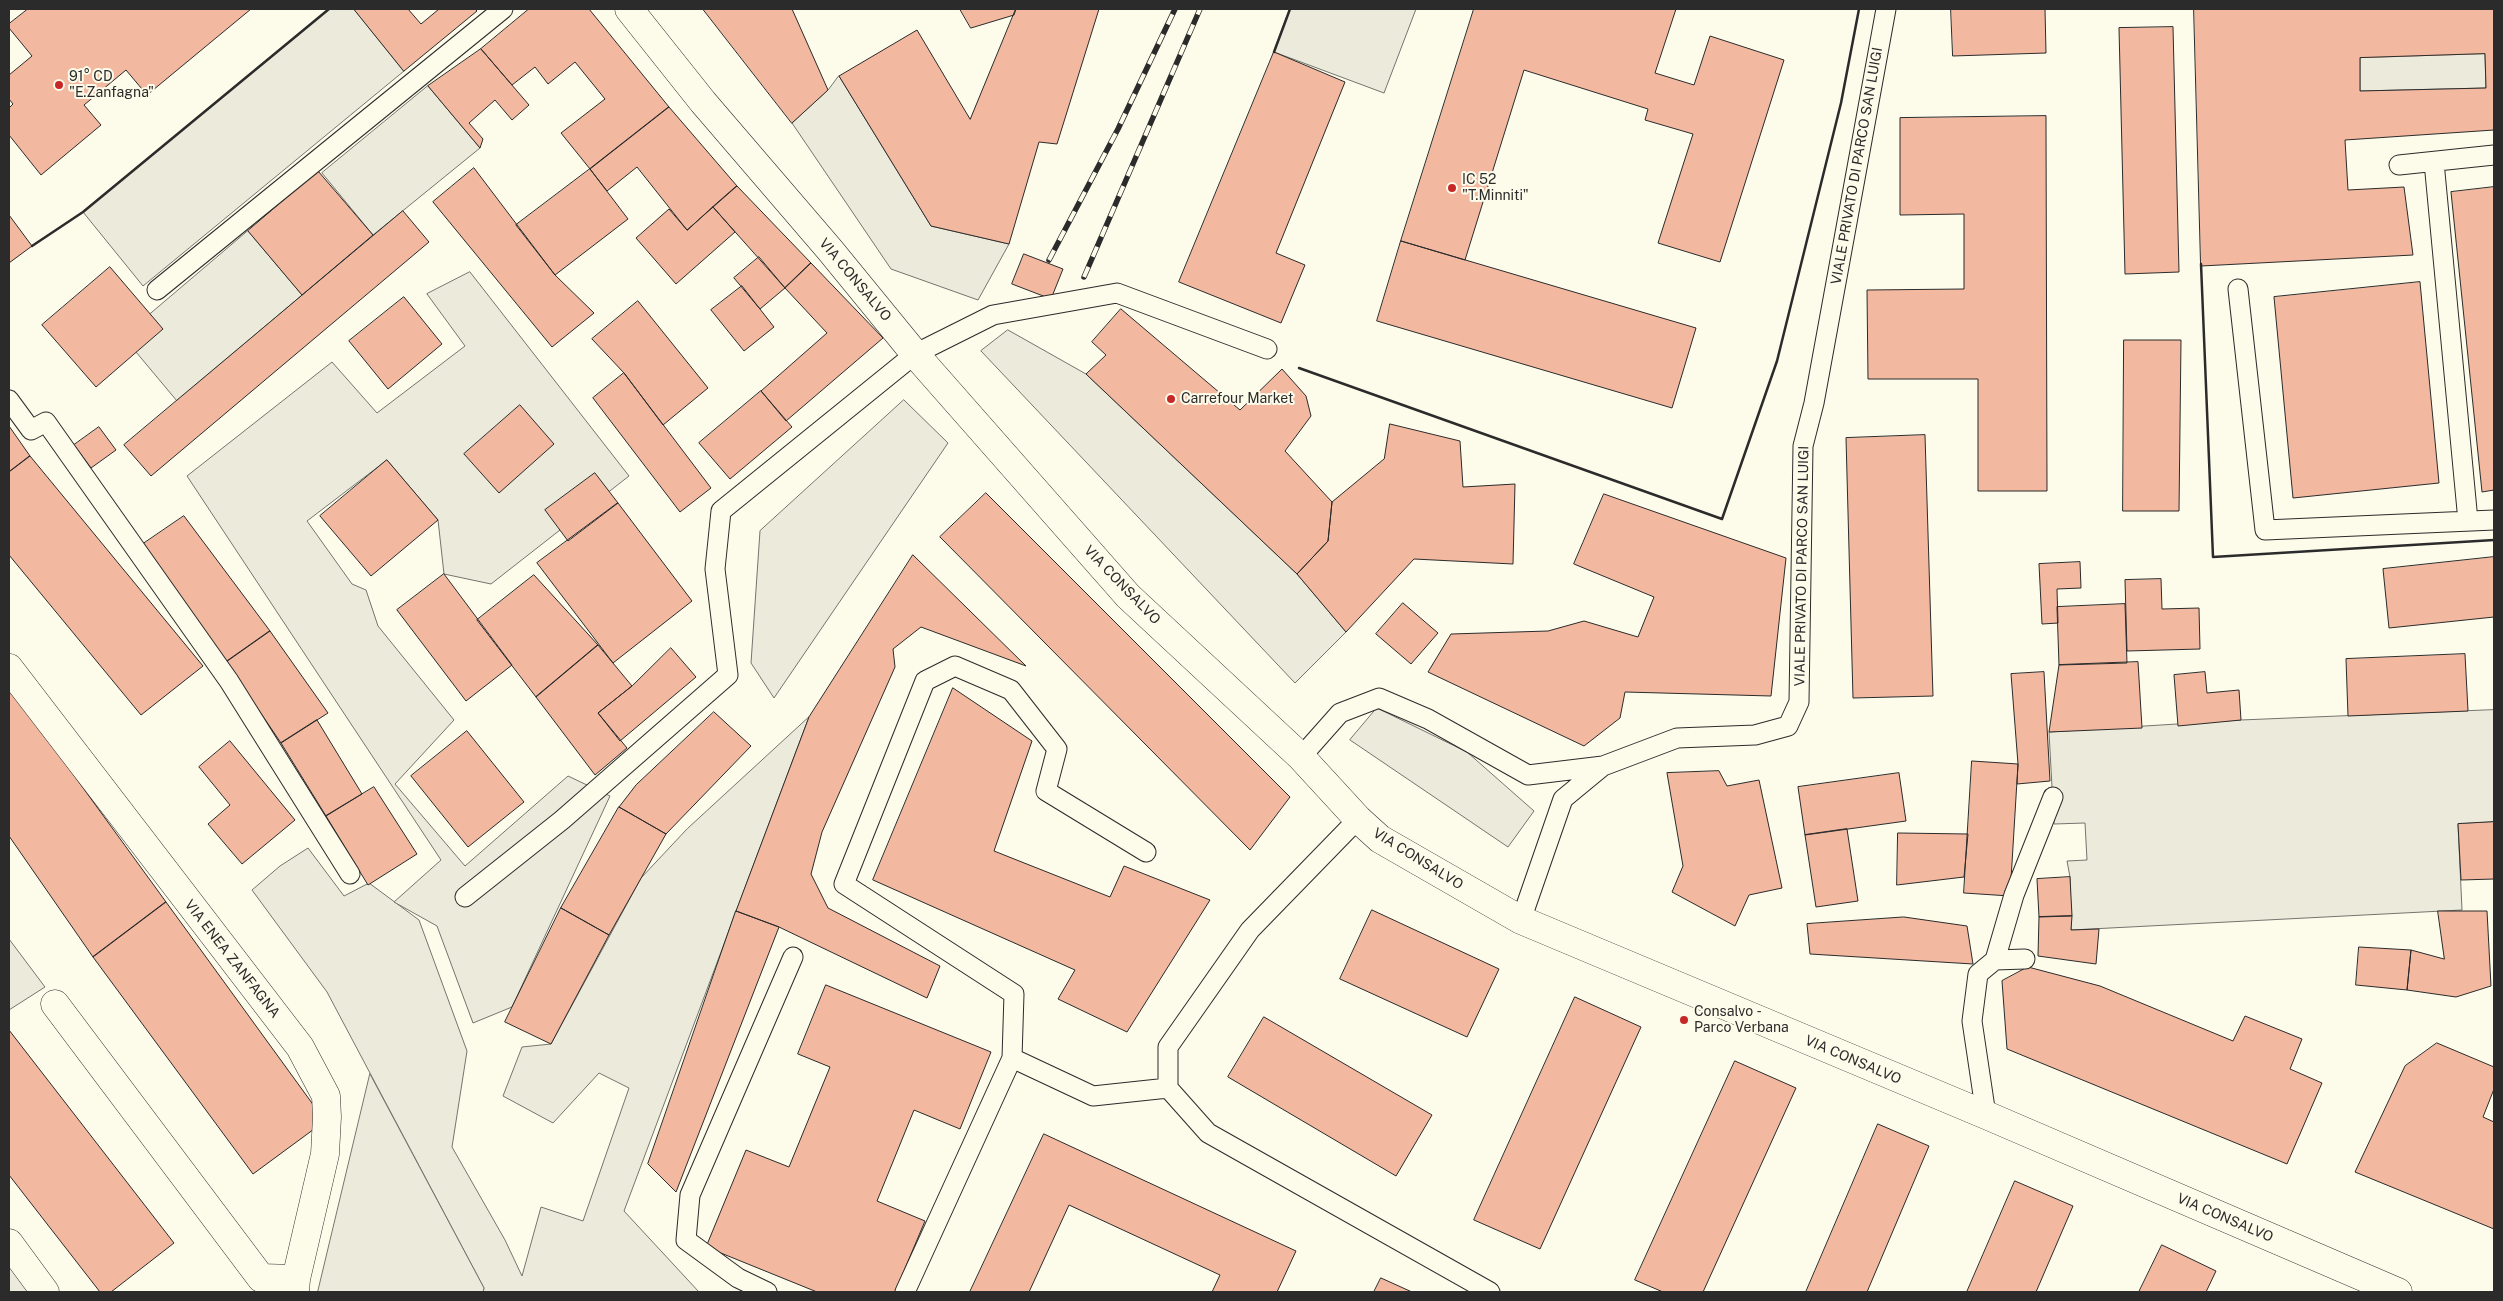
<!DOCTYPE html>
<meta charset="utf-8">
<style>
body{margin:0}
#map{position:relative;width:2503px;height:1301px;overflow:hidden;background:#fdfbea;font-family:"Public Sans",sans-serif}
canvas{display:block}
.frame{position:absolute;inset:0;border:10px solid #2b2b2b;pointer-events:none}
</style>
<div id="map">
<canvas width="2503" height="1301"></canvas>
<div class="frame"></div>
</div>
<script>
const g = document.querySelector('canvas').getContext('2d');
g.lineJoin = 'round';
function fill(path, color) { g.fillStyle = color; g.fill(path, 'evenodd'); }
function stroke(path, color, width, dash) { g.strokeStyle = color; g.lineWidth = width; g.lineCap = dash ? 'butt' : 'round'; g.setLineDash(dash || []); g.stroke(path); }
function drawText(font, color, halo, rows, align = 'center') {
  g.font = font + ' "Public Sans",sans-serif'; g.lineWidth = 4; g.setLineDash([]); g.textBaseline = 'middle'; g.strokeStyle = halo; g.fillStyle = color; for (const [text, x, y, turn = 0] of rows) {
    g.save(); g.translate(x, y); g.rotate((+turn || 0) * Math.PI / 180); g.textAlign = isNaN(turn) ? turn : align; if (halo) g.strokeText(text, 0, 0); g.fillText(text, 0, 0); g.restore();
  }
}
const green = new Path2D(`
 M329 9H354L404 71 143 286 83 212Z
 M1290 9H1416L1384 93 1274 52Z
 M2485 54 2486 88 2360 91V58Z
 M428 86 480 148 373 235 322 173Z
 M248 231 302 295 177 401 136 352 150 314Z
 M1377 708 1467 752 1534 811 1508 847 1350 740Z
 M809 717 624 1211 699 1292H483L484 1288 327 992 252 890 280 866 308 848 344 896 369 883 419 920 467 1051 452 1147 505 1240 522 1276 541 1207 583 1221 629 1088 599 1073 553 1123 503 1096 522 1047 551 1044 641 878 687 829Z
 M9 939 45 987 9 1010Z
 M9 1252 38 1292H9Z`);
fill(green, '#ecebdb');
stroke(green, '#74746e', 1);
const parking = new Path2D(`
 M839 76 931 226 1009 244 978 300 891 269 792 123 828 90Z
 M470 272 629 476 491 584 444 574 438 520 387 460 307 521 352 584 366 590 378 626 454 720 395 784 465 866 568 776 610 796 512 1007 473 1023 437 926 394 902 441 860 187 476 332 362 377 413 465 346 427 294Z
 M1008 330 1086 374 1297 574 1346 632 1295 683 981 351Z
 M904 400 948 443 774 698 751 663 760 531Z
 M2494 710V822L2458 824 2462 910 2071 930 2070 877 2067 861 2087 860 2085 823 2054 824 2049 732 2241 720Z
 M370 1074 484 1288 483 1292H318Z`);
fill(parking, '#eceadb');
stroke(parking, '#74746e', 1);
const building = new Path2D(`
 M28 9H251L147 95 126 70 84 105 101 125 41 175 9 135V108L13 104 9 99V75L32 56 9 28V24Z
 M354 9H408L421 24 439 9H475L477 11 404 71Z
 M529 9H589L669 107 590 169 561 133 605 99 575 62 548 84 535 67 512 85 481 49Z
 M703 9H792L828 90 792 123Z
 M960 9H1016L1014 15 971 28Z
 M1016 9H1099L1057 144 1039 142 1009 244 931 226 839 76 917 30 970 119Z
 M1474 9H1676L1655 73 1694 85 1710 36 1784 60 1720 262 1658 243 1693 134 1645 120 1648 109 1524 70 1465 260 1401 241Z
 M1951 9H2045L2046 53 1953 56Z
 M2194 9H2494V130L2345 140 2348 190 2404 187 2413 255 2201 266ZM2485 54 2486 88 2360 91V58Z
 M2173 27 2179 272 2125 274 2119 28Z
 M481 49 529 105 512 120 495 100 469 123 483 139 480 148 428 86Z
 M1274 52 1345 82 1276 253 1305 265 1281 323 1179 282Z
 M669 107 737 186 687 230 637 167 607 191 590 169Z
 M2046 116 2047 491H1978V379H1868L1867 290 1964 289V214L1900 215V118Z
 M474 168 555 275 594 313 552 347 433 202Z
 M590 169 628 219 555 275 516 225Z
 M318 171 373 235 302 295 248 231Z
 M737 186 811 263 785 288 713 207Z
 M2494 187V490L2482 492 2451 192Z
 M713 207 735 232 676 284 636 238 669 209 687 230Z
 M403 211 429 242 151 476 124 445Z
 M9 215 32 246 9 263Z
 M1401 241 1696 328 1672 408 1377 321Z
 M1024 254 1063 269 1051 299 1012 284Z
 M759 257 785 288 760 309 734 278Z
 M811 263 883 338 786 421 761 391 827 333 785 288Z
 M110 267 163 329 96 387 42 325Z
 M2420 282 2439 483 2293 498 2274 297Z
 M742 286 774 327 744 351 711 310Z
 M404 297 442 344 388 389 349 341Z
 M638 301 708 388 663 425 624 373 592 339Z
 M1121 309 1240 410 1282 369 1306 396 1311 416 1285 451 1332 502 1328 541 1297 574 1086 374 1106 355 1092 342Z
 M2124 340H2181L2179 511H2123Z
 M624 373 711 488 680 512 593 398Z
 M761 391 792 427 730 479 699 443Z
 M520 405 554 444 499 493 464 454Z
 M1390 424 1460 441 1463 487 1515 484 1513 564 1414 559 1346 632 1297 574 1328 541 1332 502 1384 459Z
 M9 426 30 456 9 472Z
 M99 427 116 450 91 468 74 445Z
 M1925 435 1933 696 1853 698 1846 438Z
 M30 456 203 666 141 715 9 555V472Z
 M387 460 438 520 371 576 320 516Z
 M595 473 618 503 568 541 545 510Z
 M986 493 1290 797 1250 850 940 537Z
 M1604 494 1786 558 1771 696 1625 692 1620 718 1584 746 1428 672 1451 634 1548 631 1584 621 1638 637 1654 597 1574 564Z
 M618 503 692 601 613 663 537 563Z
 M184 516 270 631 226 662 143 544Z
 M913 555 1026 666 921 627 893 649 895 667 822 832 811 874 828 908 940 966 927 998 779 927 736 911 809 717Z
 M2494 557V617L2389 628 2383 569Z
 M2080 562 2081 588 2057 589 2058 623 2042 624 2039 564Z
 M444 574 512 665 466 701 397 610Z
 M534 575 598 645 536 697 477 620Z
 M2161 579 2162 609 2199 608 2200 649 2127 651 2125 580Z
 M1403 603 1438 633 1411 664 1376 634Z
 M2125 604 2127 663 2059 665 2057 607Z
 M270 631 328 713 281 743 226 662Z
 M598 645 632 686 598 713 627 748 595 775 536 697Z
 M671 648 696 677 620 741 598 713 632 686Z
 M2465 654 2468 711 2348 716 2346 659Z
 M2138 662 2142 728 2049 732 2059 665Z
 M2044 672 2050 781 2017 784 2018 764 2011 674Z
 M2205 672 2207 693 2239 690 2241 720 2178 726 2174 675Z
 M9 686 166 902 93 957 9 836Z
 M953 688 1032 741 994 851 1110 897 1124 866 1210 900 1127 1032 1058 999 1075 970 873 880Z
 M714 712 751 746 666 834 619 807 636 785Z
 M317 720 362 794 326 816 281 743Z
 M467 731 524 802 468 847 411 776Z
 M230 741 295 820 242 864 208 824 230 805 199 767Z
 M1972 761 2018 764 2010 896 1964 893Z
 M1719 771 1727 786 1759 780 1782 888 1749 895 1735 926 1672 892 1683 866 1667 773Z
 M1899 773 1906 821 1805 835 1798 787Z
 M374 787 417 854 368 885 326 816Z
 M619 807 666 834 609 935 561 908Z
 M2494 822V879L2461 880 2458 824Z
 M1847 829 1858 901 1816 907 1805 835Z
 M1898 833 1968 834 1964 877 1897 885Z
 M2070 877 2072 916 2039 917 2037 879Z
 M166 902 325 1121 253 1174 93 957Z
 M561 908 609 935 551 1044 505 1022Z
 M1372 910 1499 969 1467 1037 1340 979Z
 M736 911 779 927 676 1192 648 1164Z
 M2438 911H2487L2491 986 2456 997 2407 990 2411 950 2444 959Z
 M2072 916 2071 930 2099 929 2096 964 2038 956 2039 917Z
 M1904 917 1967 926 1973 964 1810 954 1807 924Z
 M2359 947 2411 950 2407 990 2356 985Z
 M2028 967 2100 986 2233 1041 2245 1016 2302 1039 2290 1069 2322 1083 2287 1164 2007 1049 2002 981Z
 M826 985 991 1052 960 1129 914 1110 877 1201 925 1221 895 1292H817L706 1247 746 1150 789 1167 830 1067 798 1054Z
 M1575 997 1641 1027 1540 1249 1474 1220Z
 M1264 1017 1432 1115 1396 1176 1228 1077Z
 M9 1030 174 1243 111 1292H100L9 1175Z
 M2437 1043 2494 1067V1089L2483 1117 2494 1122V1229L2355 1172 2405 1066Z
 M1735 1061 1796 1088 1703 1292H1663L1635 1280Z
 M1878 1124 1929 1146 1867 1292H1806Z
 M1044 1134 1296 1251 1277 1292H1212L1220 1275 1069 1205 1029 1292H970Z
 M2015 1181 2073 1206 2036 1292H1967Z
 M2162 1245 2216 1271 2206 1292H2139Z
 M1381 1278 1412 1292H1374Z`);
fill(building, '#f2b8a0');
stroke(building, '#2b2b2b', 1);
const lane = new Path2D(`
 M2434 162 2468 521
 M2399 165 2494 155
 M2238 289 2265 530 2494 520
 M157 290 503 9
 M9 400 31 430 46 422 229 681 350 874
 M1301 757 1340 713 1379 698 1428 719 1528 775 1603 766 1677 738 1755 735 1788 726 1799 702 1803 446 1814 403 1886 9
 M1358 819 1250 930 1168 1047V1088L1208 1133 1490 1292
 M465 897 562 820 728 675 715 569 721 511 915 354 993 315 1117 293 1267 349
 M1521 920 1563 799 1603 766
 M1995 960 2025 959
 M1012 1058 1014 994 844 884 925 681 955 666 1011 690 1057 749 1046 791 1146 852
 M1986 1115 1972 1021 1978 974 1995 960 2014 895 2053 797
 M767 1292 738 1278 686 1240 690 1195 793 957
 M905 1292 1012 1058 1093 1096 1168 1088`);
const street = new Path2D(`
 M9 668 300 1047 326 1096 327 1117 325 1154 296 1279 295 1292
 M55 1004 261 1278 296 1279
 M9 1243 45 1292`);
const secondary = new Path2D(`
 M629 9 703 102 830 250 915 354 1128 596 1301 757 1358 819 1380 839 1521 920 1986 1115 2398 1292`);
stroke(lane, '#2b2b2b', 21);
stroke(street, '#2b2b2b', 29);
stroke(secondary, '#2b2b2b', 29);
stroke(lane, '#fdfbea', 19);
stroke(street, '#fdfbea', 28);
stroke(secondary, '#fdfbea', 28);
const rail = new Path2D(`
 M1049 260 1118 129 1175 9
 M1084 277 1200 9`);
stroke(rail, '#2b2b2b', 5.5);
stroke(rail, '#fdfbea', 4, [11]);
stroke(new Path2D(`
 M1274 52 1290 9
 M32 246 83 212 329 9
 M2201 264 2213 557 2494 540
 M1299 368 1722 519 1777 361 1841 103 1859 9`), '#2b2b2b', 2.5);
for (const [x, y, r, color] of [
 [59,85,5,"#c62828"],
 [1452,188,5,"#c62828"],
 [1171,399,5,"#c62828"],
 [1684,1020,5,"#c62828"]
]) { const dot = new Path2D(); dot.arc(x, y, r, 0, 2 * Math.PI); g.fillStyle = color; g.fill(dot); stroke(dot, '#fdfbea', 2); }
drawText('14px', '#2b2b2b', '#fdfbea', [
 ["91° CD",69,77],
 ["\"E.Zanfagna\"",69,93],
 ["IC 52",1462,180],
 ["\"T.Minniti\"",1462,196],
 ["Carrefour Market",1181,399],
 ["Consalvo -",1694,1012],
 ["Parco Verbana",1694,1028]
], 'left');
drawText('14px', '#2b2b2b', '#fdfbea', [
 ["VIALE PRIVATO DI PARCO SAN LUIGI",1857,166,-80],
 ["VIA CONSALVO",855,280,50],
 ["VIALE PRIVATO DI PARCO SAN LUIGI",1802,566,-89],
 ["VIA CONSALVO",1122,585,46],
 ["VIA CONSALVO",1418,859,32],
 ["VIA ENEA ZANFAGNA",232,959,52],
 ["VIA CONSALVO",1853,1060,23],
 ["VIA CONSALVO",2225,1218,23]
]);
</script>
